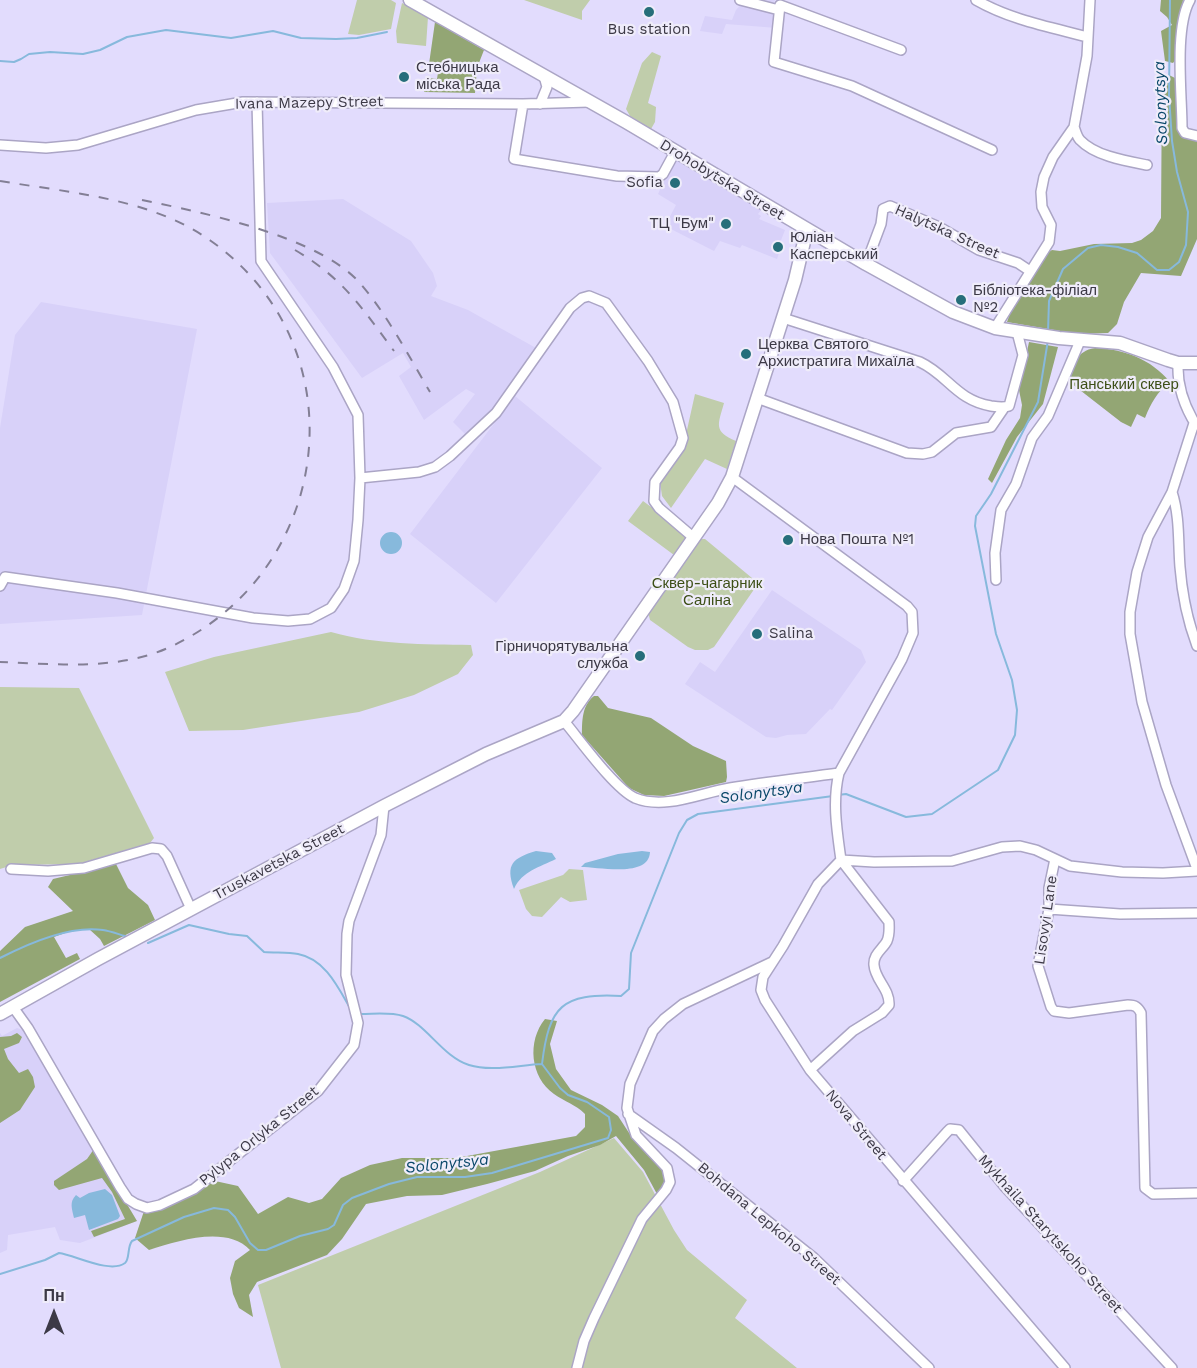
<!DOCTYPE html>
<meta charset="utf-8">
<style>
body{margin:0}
#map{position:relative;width:1197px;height:1368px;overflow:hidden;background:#e2dcfd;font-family:"Work Sans",sans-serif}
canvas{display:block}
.north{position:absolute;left:24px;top:1284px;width:60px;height:60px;-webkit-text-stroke:4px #efecfa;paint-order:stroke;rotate:0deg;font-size:16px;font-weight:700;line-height:24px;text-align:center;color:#3c3946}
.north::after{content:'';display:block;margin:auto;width:21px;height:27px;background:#3c3946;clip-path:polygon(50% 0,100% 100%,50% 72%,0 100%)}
</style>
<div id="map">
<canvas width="1197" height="1368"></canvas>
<div class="north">Пн</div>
</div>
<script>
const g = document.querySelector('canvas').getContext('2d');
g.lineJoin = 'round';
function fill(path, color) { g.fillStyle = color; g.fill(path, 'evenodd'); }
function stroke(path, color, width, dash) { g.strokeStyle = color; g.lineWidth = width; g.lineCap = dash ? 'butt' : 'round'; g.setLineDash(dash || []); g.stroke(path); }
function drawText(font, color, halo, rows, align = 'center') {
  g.font = font + ' "Work Sans",sans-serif'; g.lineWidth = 4.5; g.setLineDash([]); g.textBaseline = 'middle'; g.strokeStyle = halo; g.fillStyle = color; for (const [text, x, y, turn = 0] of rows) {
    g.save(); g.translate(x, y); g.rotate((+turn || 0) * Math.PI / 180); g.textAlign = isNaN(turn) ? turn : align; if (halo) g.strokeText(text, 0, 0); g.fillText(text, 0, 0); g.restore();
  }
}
fill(new Path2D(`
 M745 0H775L773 5 778 13 777 28 726 24 722 34 700 31 705 16 732 20 736 10Z
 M675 159 761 210 758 214 761 216 759 219 785 230 778 248 779 253 777 259 742 245 740 248 720 241 714 251 665 226 676 205 658 194Z
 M343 199 411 241 433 273 437 286 431 296 468 310 536 348 493 410 467 436 453 422 475 394 466 389 424 420 399 376 411 367 403 353 362 378 270 253 267 203Z
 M41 302 197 329 142 615 0 624V428L15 335Z
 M515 396 602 468 496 603 410 534Z
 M772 590 861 650 866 662 832 710 830 709 806 734 787 735 776 738 766 737 685 684 700 662 715 672Z
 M17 1028 23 1030 137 1221 80 1243 60 1240 55 1227 8 1235 7 1250 0 1253V1033L2 1036Z`), '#d8d1f9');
fill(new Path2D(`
 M357 0H391L396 3 391 29 359 35 348 34Z
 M524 0H590L582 11V20Z
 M402 3 428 17 426 46 397 43 396 31Z
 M652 52 661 56 648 103 656 107 655 122 651 129 630 116 626 109 642 63Z
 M695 394 724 403C718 425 713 431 736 441L727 469 705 459 671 508 662 496 660 482 685 439Z
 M643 501 689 535 674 555 628 521Z
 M701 539H705L752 578 755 588 714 647 708 650H695L688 647 650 620 648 612Z
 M331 632C377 645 423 644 471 645L473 655 458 674 414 695 359 712 243 730 189 731 165 672 214 657Z
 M0 687 79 688 154 838 150 843 78 864 13 865 0 869Z
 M569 869 583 870 587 900 570 902 561 897 542 917 532 916 526 909 519 890 563 875Z
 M614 1138 643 1172 674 1230 687 1250 747 1300 735 1318 797 1368H281L258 1285 540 1172Z`), '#c0cdab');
fill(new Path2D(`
 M1161 0H1183L1176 59 1173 63 1165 61 1161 31 1172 25 1167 17 1160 11Z
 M435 22 484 50 477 68 475 93 424 92 427 78 437 79 439 66 429 64Z
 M1169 75 1177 79 1181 132 1197 139V239L1181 276 1141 273 1124 302 1117 324 1108 333 1078 334 1007 322 1012 308 1032 279 1044 255 1052 250 1060 251 1094 244 1132 243 1141 240 1153 231 1161 218 1162 78Z
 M1029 342 1058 347 1043 404 1017 437 992 483 988 479 1006 440 1020 418 1022 405 1019 390Z
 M1095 348C1124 349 1151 359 1170 382 1157 392 1151 403 1145 418L1137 414 1131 427 1121 422 1067 380C1073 365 1076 351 1095 348Z
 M594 696H598L608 708 651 718 693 746 726 761 727 777 726 782 664 796 644 795 629 788 582 735C582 721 582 705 594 696Z
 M116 864 128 888 148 905 155 920 104 946 100 939 89 929 68 932 54 937 66 958 77 953 80 959 0 1002V951L25 927 73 911 48 887 53 879Z
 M545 1019 557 1021 550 1044 556 1069 571 1090 602 1105 618 1116 633 1139 663 1170 666 1183 658 1196 644 1170 616 1136 600 1145 568 1156 535 1171 487 1184 442 1195 407 1196 366 1204 342 1239 327 1255 257 1282 249 1295 253 1317 239 1308 233 1294 230 1278 235 1261 250 1250C226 1225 178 1241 149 1250L135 1238 144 1211 196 1192 215 1181 238 1186 258 1214 288 1197 309 1203 322 1199 341 1178 370 1165 402 1158H456L576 1136 585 1127V1114C575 1104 565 1102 554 1094 530 1077 527 1041 545 1019Z
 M17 1033 22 1037 19 1043 4 1049 8 1059 19 1073 28 1069 33 1077 35 1087 20 1110 0 1123V1037L11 1036Z
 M94 1149 137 1221 94 1237 91 1231 125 1219 112 1192 102 1178 59 1190 54 1185V1181L87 1159Z`), '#93a674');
fill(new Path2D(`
 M380 543a11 11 0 1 1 22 0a11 11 0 1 1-22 0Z
 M536 851 552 853 556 859C540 867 522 871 514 889 505 864 513 858 536 851Z
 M642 851 650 852C649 878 599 867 581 867L585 863 618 854Z
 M105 1189 112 1195 120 1216 118 1219 89 1230 85 1215 74 1218C72 1209 69 1202 76 1195L80 1198 89 1193Z`), '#87b9dc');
stroke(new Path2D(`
 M0 61 14 62 21 59 29 54 50 52 83 54 100 50 127 37 166 30 231 38 273 31 301 38 336 39 357 38 387 32
 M1048 332 1049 301 1063 269 1088 248 1101 245 1118 247 1137 253 1157 270H1169L1179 262 1186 245 1188 212 1177 172 1172 141 1169 95 1170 0
 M838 795 846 794 906 817 932 814 998 770 1015 735 1017 710 1012 680 996 634 975 526 976 516 991 494 1038 402 1048 340
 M148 943 189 925 229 934 247 936 264 952C276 953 288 952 298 954 325 959 338 987 350 1008
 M0 958C27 944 71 925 103 930 110 931 118 934 125 936
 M361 1014C375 1014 390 1012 403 1016 426 1024 443 1057 469 1065 491 1072 519 1065 542 1064
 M0 1274 45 1260 59 1253C75 1255 110 1274 125 1263 130 1259 127 1247 132 1241L184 1217 214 1208 228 1210 235 1217 250 1243 258 1250H266L300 1236 328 1229 334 1225 343 1205 352 1198 389 1184 417 1177H465L492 1173 608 1138 611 1130 609 1117 587 1102 568 1095 560 1088 542 1064C549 1006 562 993 621 996L629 989 631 953 679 833 687 820 698 814 833 796`), '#87b9dc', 2);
const minor = new Path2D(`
 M740 0 779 10
 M976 0C1011 20 1050 27 1088 37
 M1190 0C1174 28 1182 95 1182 128L1185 133 1197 136
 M901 50 780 5 774 62 852 86 992 150
 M523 104 514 159 617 176 659 177 663 174 675 152
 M540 104 547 87 544 76
 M1074 127C1076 132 1077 137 1080 140 1095 156 1126 161 1147 165
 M0 145 46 148 78 145 196 110 243 102 523 104 589 102
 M866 264 881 224 883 209 890 206 939 227 979 250 1018 263 1030 271
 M783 318 920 362C948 375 956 400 991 406 998 407 1003 408 1009 406L1023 355 1017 332
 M995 328 1049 242 1051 225 1042 207 1041 192 1044 177 1053 157 1074 127 1087 56 1090 0
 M1178 363C1177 386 1184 406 1196 425
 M757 398 907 453 923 454 932 452 956 433 991 427 1004 408
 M1194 423 1172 492 1148 537 1137 572 1130 612V634L1142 702 1166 785 1197 869
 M732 477 907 606 912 612 913 633 902 659 839 773C832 802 837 831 841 860
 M360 478 419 472 435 467 450 456 496 413 570 308 582 298 589 296 606 303 648 361 673 402 683 438 680 447 655 482 654 501 659 508 694 538
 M1172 492C1180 517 1178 542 1180 567 1182 593 1188 622 1197 646
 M996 580 995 553 1001 510 1016 484 1032 438 1048 416 1080 341
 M0 586 5 577 117 593 253 618 288 621 310 619 331 608 344 589 354 561 358 520 360 478 358 415 333 367 261 261 257 102
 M564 721C580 740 614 788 635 798 665 810 700 793 730 788 766 782 803 778 839 773
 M1055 859 1049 888V909L1038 966 1051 1007 1054 1011 1069 1013 1128 1005C1135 1005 1138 1007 1141 1013L1145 1188 1153 1194 1197 1193
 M841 860 818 884 783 946 763 977 761 990 765 1000 810 1070 1065 1368
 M841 860 874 862 952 861 1002 847 1020 846 1036 850 1070 866 1122 872 1163 873 1197 871
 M11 869 48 871 84 868 152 848 161 849 167 856 191 909
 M1049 909 1120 914 1197 913
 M13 1007 28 1028 120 1187 128 1199 136 1204 147 1208 160 1205 194 1189 318 1091 354 1045 358 1023 346 975 347 934 349 921 381 835 384 806
 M810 1070 853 1031 882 1013 889 1005C890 989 875 980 874 965 873 954 883 949 887 941 890 934 889 928 889 922L841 860
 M628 1114 676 1148 814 1258 929 1368
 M903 1181 947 1132 950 1129 959 1130 1005 1187 1172 1368
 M577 1368 584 1341 594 1318 642 1219 666 1190 670 1182 667 1168 636 1135 627 1108 630 1084 653 1031 664 1019 683 1004 772 962`);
const tertiary = new Path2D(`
 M410 0 626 122 866 264 953 312 995 328 1059 338 1120 343 1168 360 1178 363H1197
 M0 1014 98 959 384 806 486 754 564 721 573 711 718 503 732 477 795 280 807 229`);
stroke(minor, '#aba5c5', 12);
stroke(tertiary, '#aba5c5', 15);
stroke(minor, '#fff', 9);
stroke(tertiary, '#fff', 12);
stroke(new Path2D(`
 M0 181C71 193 151 198 211 241 361 347 334 571 170 647 118 671 56 664 0 662
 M142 200C201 212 316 236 358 281 386 312 408 355 430 392
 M295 250C343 278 362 308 394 351`), '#837f95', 2, [10, 10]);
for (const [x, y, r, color] of [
 [649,12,6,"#266e7a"],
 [404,77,6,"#266e7a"],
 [675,183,6,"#266e7a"],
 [726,224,6,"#266e7a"],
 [778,247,6,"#266e7a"],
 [961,300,6,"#266e7a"],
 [746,354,6,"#266e7a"],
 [788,540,6,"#266e7a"],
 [757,634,6,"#266e7a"],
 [640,656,6,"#266e7a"]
]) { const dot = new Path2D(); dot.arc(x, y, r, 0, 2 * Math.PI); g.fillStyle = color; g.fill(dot); stroke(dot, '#efecfa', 2); }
drawText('15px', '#3c3946', '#efecfa', [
 ["Bus station",649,30,"center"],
 ["Стебницька",416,68],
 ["міська Рада",416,85],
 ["Sofia",663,183,"right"],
 ["ТЦ \"Бум\"",714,224,"right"],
 ["Юліан",790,238],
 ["Касперський",790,255],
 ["Бібліотека-філіал",973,291],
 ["№2",973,308],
 ["Церква Святого",758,345],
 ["Архистратига Михаїла",758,362],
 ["Нова Пошта №1",800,540],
 ["Salina",769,634],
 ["Гірничорятувальна",628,647,"right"],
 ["служба",628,664,"right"]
], 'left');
drawText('15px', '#3c3946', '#efecfa', [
 ["Ivana Mazepy Street",309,103,-1],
 ["Drohobytska Street",722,180,31],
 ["Halytska Street",947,232,24],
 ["Truskavetska Street",279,862,-28],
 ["Lisovyi Lane",1046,920,-82],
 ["Nova Street",856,1125,50],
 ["Pylypa Orlyka Street",259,1136,-39],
 ["Bohdana Lepkoho Street",769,1224,40],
 ["Mykhaila Starytskoho Street",1050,1234,48]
]);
drawText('15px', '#3d4f17', '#efecfa', [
 ["Панський сквер",1124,385],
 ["Сквер-чагарник",707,584],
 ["Саліна",707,601]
]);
drawText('italic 16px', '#0a486a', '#efecfa', [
 ["Solonytsya",1161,103,-92],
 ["Solonytsya",761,793,-8],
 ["Solonytsya",447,1164,-6]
]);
</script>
